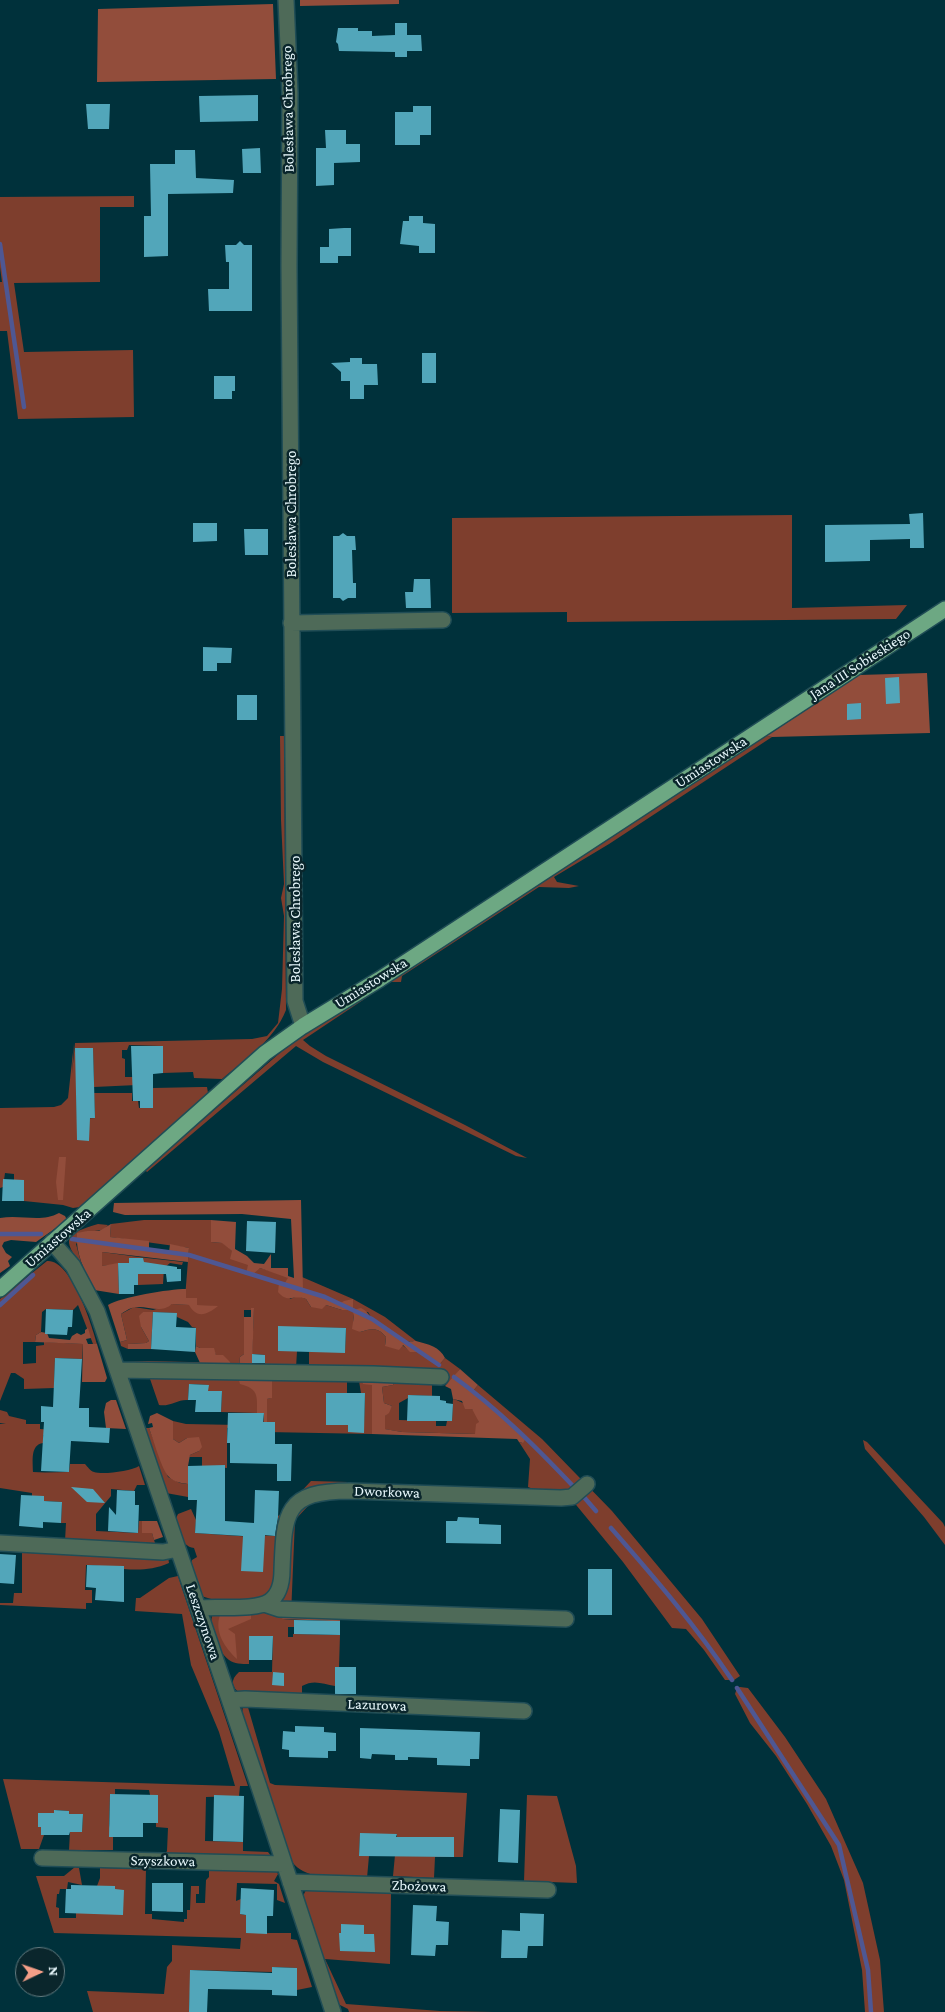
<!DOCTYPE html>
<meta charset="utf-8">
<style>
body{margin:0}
#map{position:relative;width:945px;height:2012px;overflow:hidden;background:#00313b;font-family:"Crimson Pro",serif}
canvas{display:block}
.north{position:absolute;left:15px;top:1947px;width:50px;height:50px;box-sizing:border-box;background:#0a262c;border:1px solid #637a7f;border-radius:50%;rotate:87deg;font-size:14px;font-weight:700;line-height:20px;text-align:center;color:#e8f8fc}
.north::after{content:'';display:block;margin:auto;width:18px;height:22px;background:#f49e87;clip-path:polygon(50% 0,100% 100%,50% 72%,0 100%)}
</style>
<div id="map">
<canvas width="945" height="2012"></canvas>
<div class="north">N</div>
</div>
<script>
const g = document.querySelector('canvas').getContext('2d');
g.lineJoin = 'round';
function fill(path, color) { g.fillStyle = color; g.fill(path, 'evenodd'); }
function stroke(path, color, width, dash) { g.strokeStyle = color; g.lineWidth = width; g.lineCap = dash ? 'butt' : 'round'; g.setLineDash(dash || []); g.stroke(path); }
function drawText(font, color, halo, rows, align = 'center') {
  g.font = font + ' "Crimson Pro",serif'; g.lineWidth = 5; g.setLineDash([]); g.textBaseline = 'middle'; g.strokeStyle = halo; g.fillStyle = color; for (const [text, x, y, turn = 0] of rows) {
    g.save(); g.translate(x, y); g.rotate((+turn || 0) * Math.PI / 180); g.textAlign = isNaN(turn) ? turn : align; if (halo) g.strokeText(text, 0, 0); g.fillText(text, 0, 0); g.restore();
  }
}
fill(new Path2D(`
 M134 196V207H100V282L14 283 24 352 133 350 134 417 18 419 7 331H0V282H2L0 267V197Z
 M792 515V608L907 605 896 619 567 622V612L452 613V518Z
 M763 735 772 737 609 844 554 877 557 882 579 886 569 888 539 887 402 976 401 982H390L303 1040 310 1046 326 1056 465 1125 527 1158 516 1156 323 1062 296 1046 147 1172 145 1170 289 1045 383 980Z
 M280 736H284L286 1010C274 1040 247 1058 222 1079L194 1078 193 1072 163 1073 162 1046 129 1045 127 1050H122V1058L125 1059V1077H138L137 1085 94 1087 93 1048H76L77 1119 95 1118 94 1093H132V1101H138L139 1108H153V1088L202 1087H207L208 1093 80 1207 73 1208 63 1205 24 1201V1180H14V1174L5 1173 3 1187 0 1188V1108L54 1107 61 1105 68 1098 74 1043 72 1074 75 1043 252 1039 267 1036 278 1023 282 989 284 916 281 898 284 884 281 820Z
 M144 1220H211V1242L223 1243 249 1265 246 1273 260 1268 284 1275 289 1278 285 1282 290 1299 298 1296 306 1299 311 1307 326 1305 342 1310 351 1309 325 1297 302 1290V1277L353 1299 385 1317 416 1341H404L372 1319 368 1312 354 1315 353 1322 360 1332C372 1328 378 1327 386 1337L385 1345H402L410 1351 420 1352 439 1365 445 1358 460 1369 451 1381 447 1383V1381L356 1370C339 1363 326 1365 309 1369V1352H345L346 1328 278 1327V1351H297L296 1368H265V1355L252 1354 254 1309 251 1308V1310H244V1354L240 1357 239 1368 127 1365 126 1362 148 1361 231 1363 216 1355 213 1349 200 1348 196 1346V1328L192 1327 188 1322 177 1317 176 1313 143 1312 141 1327 149 1341 146 1343 128 1344V1349L121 1346 120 1342 127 1340 121 1314 134 1307 153 1310 172 1304 217 1306 197 1305 185 1298 189 1248 110 1237 111 1224Z
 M98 1224 108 1225C103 1232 95 1231 87 1231L76 1244 82 1266C61 1238 65 1234 98 1224Z
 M102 1252C129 1256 156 1259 183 1262L182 1265 170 1263 164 1268 163 1284 138 1285V1274H144L143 1258H129V1263L102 1266Z
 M47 1261C71 1259 92 1325 97 1344H93L78 1305 73 1310 46 1309 42 1312 41 1332 36 1335 35 1342H23V1364L36 1363V1346L44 1345V1342L83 1344 82 1359 55 1358 54 1388 24 1389V1379L15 1373H11L0 1401V1299Z
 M149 1376 238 1377 251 1386 257 1395V1413L221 1412 222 1391H208V1385L189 1384 188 1400C178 1399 170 1407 159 1405Z
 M271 1378 347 1379V1393H326V1425H364L365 1393H361L359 1381 372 1384V1434L267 1432V1430H275V1423L267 1422V1399L271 1398Z
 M395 1381 432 1383V1396L408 1395V1398L399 1403V1420L436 1421V1426H446L447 1421H452L453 1399C463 1402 479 1410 479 1422 479 1426 476 1431 476 1434L402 1432 384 1429 385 1416 392 1406 384 1403 382 1387 393 1385Z
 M478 1385 542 1439 612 1511 702 1619 740 1676 734 1680H725L704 1650 686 1629 672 1628 623 1562 563 1489 538 1491 528 1487 530 1459 519 1442 523 1443 473 1391Z
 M0 1410 7 1412 9 1416 26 1420V1424H40V1429L55 1430 47 1435H43V1443C30 1445 33 1461 33 1472 45 1473 57 1472 69 1472L70 1464H85C88 1467 90 1471 94 1472 103 1475 131 1471 139 1466L145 1485H137L134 1491 111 1489V1496L96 1514V1531L138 1533 139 1521H142L143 1532 152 1533 155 1543 65 1541 66 1523H61L62 1502 44 1501V1496H32V1493L0 1488V1424L6 1423H0Z
 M173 1421 186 1424 238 1425 227 1428V1468L202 1466V1457H189L190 1455 199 1451 187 1438 179 1443 173 1439Z
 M144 1428H149L168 1477 180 1483 188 1484V1497L166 1493Z
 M863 1440 867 1442 943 1523 945 1527V1545L924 1517 865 1449Z
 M311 1481 348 1482 340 1486 298 1495Z
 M322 1497 308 1506 295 1520 291 1615 283 1619 294 1620V1627H288V1637H293V1634L340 1635 339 1667H335V1686C323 1684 314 1679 302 1686V1694L351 1696V1709L247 1704 270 1783 275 1785 467 1793 463 1857H435L434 1878 393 1876 397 1834H360L359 1855 369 1856 367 1878C342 1877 305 1883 290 1859L242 1715 243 1705 241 1694C231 1687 230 1680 239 1672H272L273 1636H249V1664C242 1664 234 1664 229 1660 217 1651 206 1624 214 1612L271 1608 289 1524 306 1505Z
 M191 1509 196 1520 195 1533 253 1537V1535L277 1536 278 1516 281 1514 278 1582 269 1597 261 1600 218 1601 201 1596 191 1567 192 1560 197 1557 194 1548C181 1547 172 1524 178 1514Z
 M22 1551 168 1557 169 1563C139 1576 115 1566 86 1565L85 1590H92V1603H86V1609L0 1605V1603H13L14 1593H22Z
 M178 1576 248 1786H240L239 1796 206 1797 205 1841 243 1842V1851L268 1852 271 1856 270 1858 165 1854 167 1851 168 1828 156 1827V1823H158V1795H150L149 1790 115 1789V1794H110L109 1825 113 1837V1850H69L70 1832H82L83 1814H69V1811L54 1810V1813H38V1827H41V1834L44 1835 39 1849H21L3 1779 235 1786 219 1732 191 1665 182 1614 135 1611 136 1598H140L169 1578Z
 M740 1687 748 1688 785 1737 826 1799 863 1883 880 1960 884 2012H865L862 1970 844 1880 831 1846 807 1804 776 1756 750 1723 735 1694 737 1688Z
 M527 1795 557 1796 576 1866 577 1883 524 1881Z
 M75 1867 79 1868 82 1885 68 1882 67 1889H60L59 1894H57L56 1907 59 1908V1918H76V1913L115 1889V1886H97L100 1878V1868L146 1869 145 1914H152V1919L184 1922V1919H187V1910H190L191 1886H199V1894H196V1903H205L206 1880 209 1877V1871L212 1867 276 1871 278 1874 274 1881 279 1884 285 1903 277 1900V1884L237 1883 236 1901 241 1899 240 1914 246 1915V1933H291V1939L297 1940 312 1987 297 1990V1968L273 1967 272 1972 191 1970 189 2012H93L87 1991 164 1994 167 1967 172 1961V1945L240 1949 241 1938 54 1933 36 1876H64Z
 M307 1888 391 1893 390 1964 325 1959 346 2004 440 2011 494 2012H349L348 2009 338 2004 304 1903 303 1896Z`), '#7e3e2d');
fill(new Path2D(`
 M300 0H399V4L300 6Z
 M273 4 276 79 97 82 98 9Z
 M927 673 930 733 772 737 763 735 859 675Z
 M59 1157H66L63 1200H58L56 1182Z
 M301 1200 303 1290 339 1304 344 1301 353 1299V1310L361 1308C367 1311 368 1314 372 1319 377 1324 398 1339 404 1341 408 1342 413 1341 416 1341 428 1344 440 1347 445 1358L439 1365 420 1352H410L403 1345 399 1350 385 1346 386 1337C378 1327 372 1328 360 1332L352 1329 354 1315 352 1310H342L326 1305 322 1309 311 1307 306 1299C293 1294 288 1304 278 1292L279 1283 285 1282 288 1278 260 1268 252 1275 246 1273 248 1265 230 1259 232 1251 222 1243 211 1242V1220L236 1222 235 1249 247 1256 254 1263 264 1264 271 1254V1268H288V1276L294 1278 291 1219 242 1214 125 1215 113 1212 114 1203Z
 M59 1213 65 1216 67 1220 36 1242 11 1240 4 1242 2 1246 6 1253 12 1257 8 1261 10 1266 0 1273V1218C20 1214 41 1223 59 1213Z
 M111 1224 110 1237 149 1241V1250L169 1252 170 1244 189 1248 188 1262 102 1252V1266L118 1263 119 1294 94 1290C85 1272 75 1253 77 1233L87 1231H99Z
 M186 1289V1298H197V1305L218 1306C207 1315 197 1319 189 1305L172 1304C160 1315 145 1304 132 1308 128 1309 124 1312 121 1314L127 1340 120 1342 108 1305C121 1297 169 1289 186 1289Z
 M251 1308H254L252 1368H239L240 1357 244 1354V1317H251Z
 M143 1312H153L151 1349H128V1344L146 1343 149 1341 141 1327 139 1316Z
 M88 1328 91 1338 86 1339 88 1344H97L107 1378 105 1382H82L83 1344 35 1342 36 1335 41 1332 47 1333 49 1338 70 1340 72 1336 77 1333 81 1335 85 1333V1330Z
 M196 1346 200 1348H214L216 1355H223L231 1363H200L195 1352Z
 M460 1369 478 1385 473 1391 526 1438 523 1443 519 1442 517 1439 372 1434V1385L363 1384 362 1381H395L393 1385 382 1387 384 1403 392 1406 389 1413 385 1416V1429L402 1432 475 1434 476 1424 479 1422 472 1409H465L462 1401 453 1399 451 1389 445 1386Z
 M238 1377 272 1378V1398L267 1399V1432L263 1430 264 1413H257C257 1396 259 1389 240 1384Z
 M111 1400H116L126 1429 106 1428 104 1412 106 1403Z
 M157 1413 173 1421V1439L179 1443 187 1438 199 1437 202 1447 199 1451 190 1455 188 1466V1484C181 1483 174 1482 169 1477 162 1471 153 1438 149 1428L153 1427 152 1423 148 1424 150 1416Z
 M142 1521H157L163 1537 154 1540 152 1533H142Z
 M231 1614H251V1619L228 1629 235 1634 237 1659C225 1648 214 1632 220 1615Z
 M274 1614 340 1615V1621H332L283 1619Z`), '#924d3b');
stroke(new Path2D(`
 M0 244 24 407
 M0 1234H41
 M72 1239 189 1255 325 1297 372 1319 439 1365
 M0 1305 33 1275
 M454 1377C498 1409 536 1447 573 1486
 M583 1496 596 1511
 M611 1528C654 1577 696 1626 732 1680
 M737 1688 839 1845 868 1970 871 2012`), '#4e5793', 4.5);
fill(new Path2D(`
 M395 23H407V35H421L422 51H407V57H395V52L339 51 338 44 336 42 338 28H358V31H372V36L395 35Z
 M258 95V121L200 122 199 96Z
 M86 104H110L109 129H88Z
 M413 106H431V135H420V145H395V112H413Z
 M325 130H346V144H360V162L334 163V185L316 186V148H326Z
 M260 148 261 173H243L242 149Z
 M175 150H195L196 178 234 180 233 193 168 194V256L144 257V216H151L150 164H175Z
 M409 216H423V223L435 224V253H419V246L400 244 403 221H409Z
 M344 228H351V256H338V263H320V247H329V229Z
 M240 241 244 245H252V311H209L208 289H229V262H226L225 245H236Z
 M422 353H436V383H422Z
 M350 358H362V364H377L378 385H364V399H350V381H341V372L331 363 350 362Z
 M214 376H235V391H232V399H214Z
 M923 513 924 548H910V539L870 540V561L825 562V525L910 524 909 514Z
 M193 523H217V541L193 542Z
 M244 529H268V555H245Z
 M343 533 347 536H355L356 550H352L353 583H356V598H348L343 601 340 598H333V536H339Z
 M414 579H430L431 608H406L405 592H413Z
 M203 647 232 648 231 663H217V671H203Z
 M899 677 900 703 886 704 885 678Z
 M237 695H257V720H237Z
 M861 703V719L847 720V704Z
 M131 1046H163V1073L153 1074V1108H140V1101H133Z
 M75 1048H93L95 1118H90L89 1141 77 1140Z
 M3 1179 24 1180V1201H2Z
 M247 1221 276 1222 275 1253 246 1251Z
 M129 1258H143L144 1262 177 1267V1269H181V1281L167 1282 166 1274H138V1285H134V1294H119L118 1263H129Z
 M46 1309 73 1310 72 1327H68L67 1335 45 1334Z
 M153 1312 177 1313 176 1327 196 1328 195 1352 151 1349Z
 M278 1326 346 1328 345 1353 278 1351Z
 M252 1354 265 1355V1363H252Z
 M55 1358 82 1359 79 1408H89V1427L110 1428 109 1443 71 1441 69 1472 41 1471 44 1422H41V1406L53 1407Z
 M189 1384 209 1385 208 1391H222L221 1412H195L196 1400H188Z
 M326 1393H365L364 1433 348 1432V1425H326Z
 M408 1395 440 1396V1400L446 1401V1403L453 1404 452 1421H407Z
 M228 1413H264L263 1422H275V1444H292L291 1481H277V1464L230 1463V1443H227Z
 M225 1465V1521L254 1523 255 1490 279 1491 278 1517 275 1536 265 1535 263 1572 241 1571 243 1536 195 1533 197 1500H188V1466Z
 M71 1487 93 1489 105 1503 87 1502Z
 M117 1490 135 1491V1505H139L138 1533 108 1531 109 1507 116 1515Z
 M21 1495 44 1496V1501L62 1502 61 1523 43 1522V1528L19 1526Z
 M458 1517 479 1518V1524L501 1525V1544L446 1543V1521H457Z
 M0 1554 16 1555 14 1584 0 1583Z
 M87 1565 124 1566V1602L95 1600 96 1588 86 1587Z
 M588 1569H612V1615H588Z
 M294 1620 340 1621V1635L294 1634Z
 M249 1636H273L272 1660H249Z
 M335 1667H356V1694H335Z
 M273 1672 284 1673V1686L272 1685Z
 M295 1726 324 1727V1732L336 1733V1751H328V1758L289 1757V1750L282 1749 283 1731 295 1732Z
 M360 1728 480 1732 479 1759H470V1766L437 1765V1758L408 1757V1760H395V1755L372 1754 371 1759 360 1758Z
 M110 1794 158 1795V1823H143V1837H109Z
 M214 1795 244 1796 243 1842 213 1841Z
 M500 1809 520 1810 518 1863 498 1862Z
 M54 1810 69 1811V1814H83L82 1832H70L69 1835H41V1827H38V1813H54Z
 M360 1833 397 1834 396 1837H454V1857L359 1856Z
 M152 1883H183V1912L152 1911Z
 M71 1885 115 1886V1889L124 1890 123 1915 65 1913 66 1889H71Z
 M241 1888 274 1890 273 1916H267V1934L246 1933V1915L240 1914Z
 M413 1905 437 1906 436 1921 449 1922 448 1945H436L435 1956 411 1955Z
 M520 1913 544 1914 543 1946H528L527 1958H501L502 1930 520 1931Z
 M341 1924 364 1925V1934H374L375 1952 340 1951 339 1933H341Z
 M272 1967 297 1968V1996L272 1995V1990L208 1989 207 2012H189L190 1970 272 1973Z`), '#52a6ba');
const minor = new Path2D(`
 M286 0 290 93 289 266 295 1001 303 1026
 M291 623 443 620
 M52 1242 73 1266 97 1311 259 1787 333 2012
 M117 1370 373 1374 441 1377
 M0 1543 163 1552 178 1549
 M264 1604 279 1609 566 1619
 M199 1608C218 1606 256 1611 270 1601 280 1594 282 1580 282 1570 284 1512 285 1491 350 1491L561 1498 572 1497 587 1484
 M230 1700 245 1699 524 1711
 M42 1858 284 1864
 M290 1882 548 1890`);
const major = new Path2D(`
 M0 1289 265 1053 303 1026 380 979 945 609`);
stroke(minor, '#204d56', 18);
stroke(major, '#204d56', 18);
stroke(minor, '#4e6a58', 15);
stroke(major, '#6da883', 15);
drawText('15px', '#e8f8fc', '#0a262c', [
 ["Bolesława Chrobrego",288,109,-91],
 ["Bolesława Chrobrego",291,514,-90],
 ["Jana III Sobieskiego",860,664,-33],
 ["Umiastowska",711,762,-33],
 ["Bolesława Chrobrego",295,919,-90],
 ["Umiastowska",371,983,-32],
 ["Umiastowska",58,1238,-41],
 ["Dworkowa",387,1492,2],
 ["Leszczynowa",203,1622,71],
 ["Lazurowa",377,1705,2],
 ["Szyszkowa",163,1861,1],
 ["Zbożowa",419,1886,2]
]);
</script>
